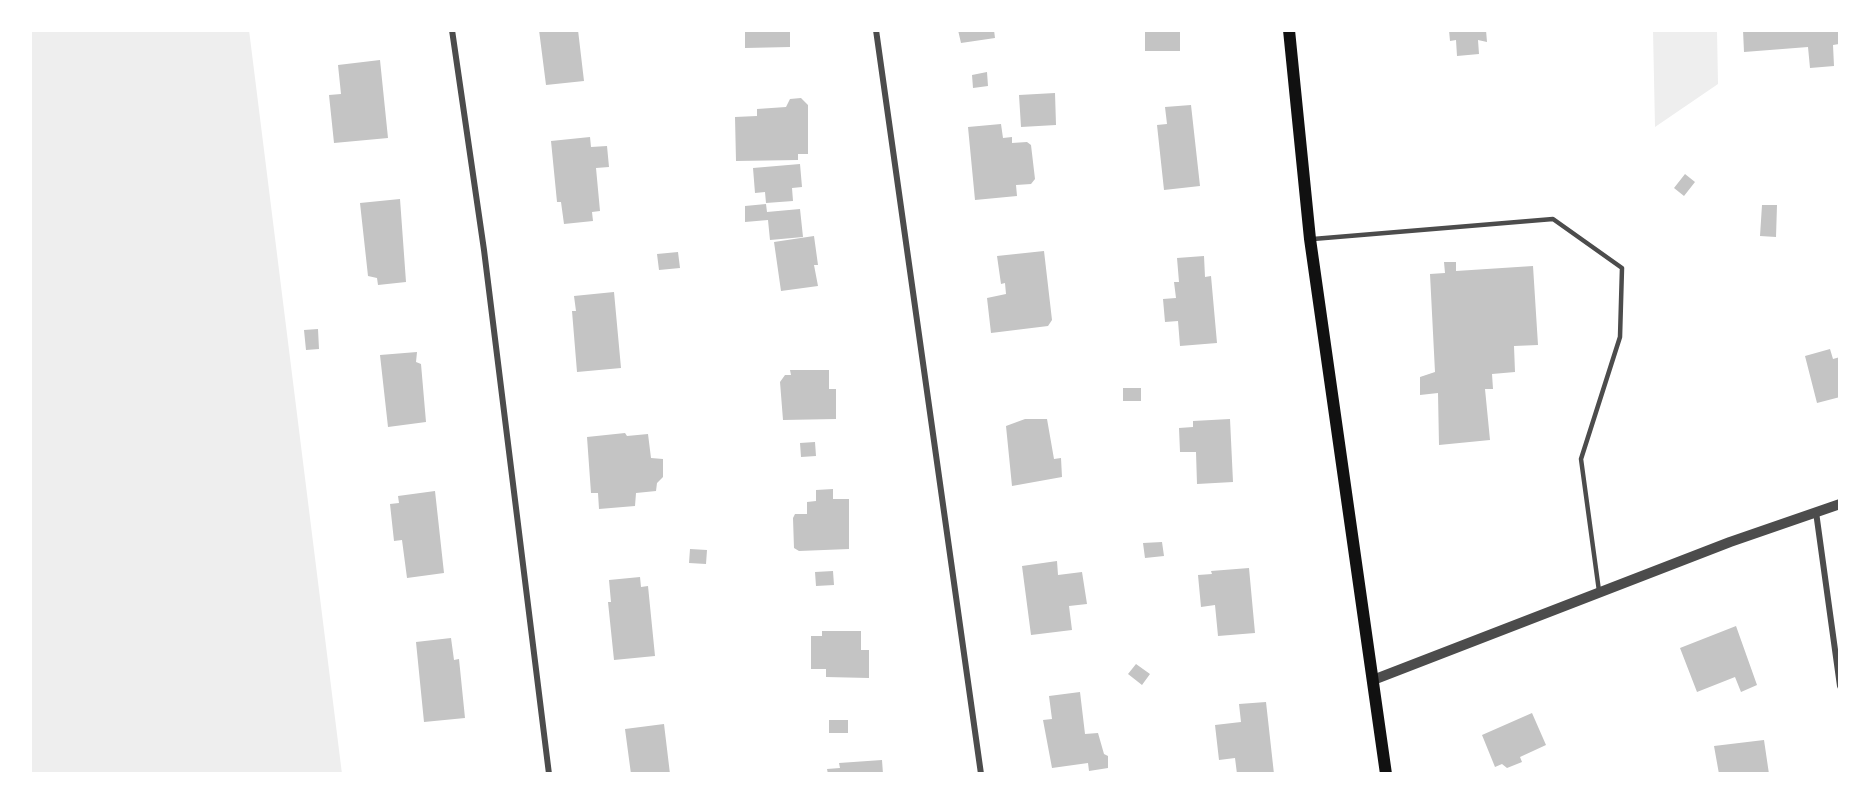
<!DOCTYPE html>
<style>
body{margin:0}
#map{position:relative;width:1870px;height:804px;overflow:hidden;background:#fff;font-family:Bitter,serif}
canvas{display:block}
.frame{position:absolute;inset:0;border:32px solid #fff;pointer-events:none}
</style>
<div id="map">
<canvas width="1870" height="804"></canvas>
<div class="frame"></div>
</div>
<script>
const g = document.querySelector('canvas').getContext('2d');
g.lineJoin = 'round';
function fill(path, color) { g.fillStyle = color; g.fill(path, 'evenodd'); }
function stroke(path, color, width, dash) { g.strokeStyle = color; g.lineWidth = width; g.lineCap = dash ? 'butt' : 'round'; g.setLineDash(dash || []); g.stroke(path); }
fill(new Path2D(`
 M30 30H249L342 774H30Z
 M1653 30H1717L1718 84 1655 127Z`), '#eee');
fill(new Path2D(`
 M539 30H578L584 81 546 85Z
 M745 30H790V47L745 48Z
 M958 30H994L995 38 961 43Z
 M1145 30H1180V51H1145Z
 M1449 30H1486L1487 42 1478 40 1479 54 1457 56 1456 40 1450 41Z
 M1743 30H1838L1839 44 1833 45 1834 66 1810 68 1808 47 1744 52Z
 M380 60 388 138 334 143 329 95 341 94 338 65Z
 M987 72 988 86 973 88 972 75Z
 M1055 93 1056 125 1021 127 1019 95Z
 M801 98 808 105V154H798V160L736 161 735 117 757 116V109L786 107 790 99Z
 M1191 105 1200 186 1164 190 1157 125 1167 124 1165 107Z
 M1001 124 1003 138 1012 137V143L1027 142 1031 145 1035 179 1031 184 1016 185 1017 196 975 200 968 127Z
 M590 137 591 147 607 146 609 167 596 168 600 211 592 212 593 221 564 224 561 202H557L551 141Z
 M800 164 802 187 792 188 793 201 766 203 765 192 755 193 753 168Z
 M1685 174 1695 182 1684 196 1674 188Z
 M400 199 406 282 378 285 377 278 368 276 360 203Z
 M766 204 767 212 800 209 803 237 770 240 768 220 745 222V206Z
 M1762 205H1777L1776 237 1760 236Z
 M814 236 818 265H814L818 286 781 291 774 242Z
 M1044 251 1052 320 1048 326 991 333 987 298 1006 294 1005 283 1001 284 997 256Z
 M678 252 680 268 659 270 657 254Z
 M1204 256 1205 277 1211 276 1217 343 1180 346 1178 321 1165 322 1163 299 1176 298 1174 282H1179L1177 258Z
 M1444 262H1456V271L1533 266 1538 345 1514 346 1515 372 1492 374 1493 389H1485L1490 440 1439 445 1438 393 1420 395V377L1435 372 1430 274 1445 273Z
 M614 292 621 368 577 372 572 311H576L574 296Z
 M318 329 319 349 306 350 304 330Z
 M1830 349 1833 359 1840 357V397L1817 403 1805 356Z
 M417 352 416 362 421 364 426 422 388 427 380 355Z
 M790 370H829V389H836V419L783 420 780 382 785 375H791Z
 M1123 388H1141V401H1123Z
 M1025 419H1047L1054 459 1061 458 1062 477 1012 486 1006 426Z
 M1230 419 1233 482 1197 484 1196 452H1180L1179 428 1193 427V421Z
 M625 433 627 436 648 434 651 458 663 459V477L657 483 656 491 636 493 635 506 599 509 598 493H591L587 437Z
 M815 442 816 456 801 457 800 443Z
 M833 489V499H849V549L799 551 794 548 793 518 795 514H807V502L816 501V490Z
 M435 491 444 573 407 578 402 540 394 541 390 504 399 503 398 496Z
 M1162 542 1164 556 1145 558 1143 543Z
 M690 549 707 550 706 564 689 563Z
 M1057 561 1058 575 1082 572 1087 604 1069 606 1072 630 1031 635 1022 566Z
 M1249 568 1255 633 1218 636 1215 605 1201 607 1198 575 1212 574 1211 571Z
 M833 571 834 585 816 586 815 572Z
 M640 577 641 587 648 586 655 656 614 660 608 602H611L609 580Z
 M1736 626 1757 685 1741 692 1735 677 1697 692 1680 648Z
 M822 631H861V650H869V678L826 677V669H811V636H822Z
 M451 638 454 660 459 659 465 718 424 722 416 642Z
 M1136 664 1150 674 1142 685 1128 674Z
 M1080 692 1085 734 1098 733 1104 754 1108 756V768L1089 771 1088 763 1052 768 1043 720 1052 719 1049 696Z
 M1266 702 1274 774H1237L1235 758 1219 760 1215 725 1241 722 1239 704Z
 M1532 713 1546 745 1520 757 1522 762 1507 768 1502 764 1495 767 1482 735Z
 M829 720H848V733H829Z
 M664 724 670 774H631L625 729Z
 M1764 740 1769 774H1719L1714 746Z
 M882 760 883 774H828L827 769 840 768 839 763Z`), '#c4c4c4');
stroke(new Path2D(`
 M1313 239 1553 219 1622 268 1620 337 1581 459 1599 591`), '#4c4c4c', 4.5);
stroke(new Path2D(`
 M452 30 484 250 549 774
 M876 30 981 774
 M1816 512 1840 686`), '#4c4c4c', 6);
stroke(new Path2D(`
 M1373 680 1730 542 1840 504`), '#4c4c4c', 10);
stroke(new Path2D(`
 M1289 30 1310 239 1386 774`), '#111', 12);
</script>
